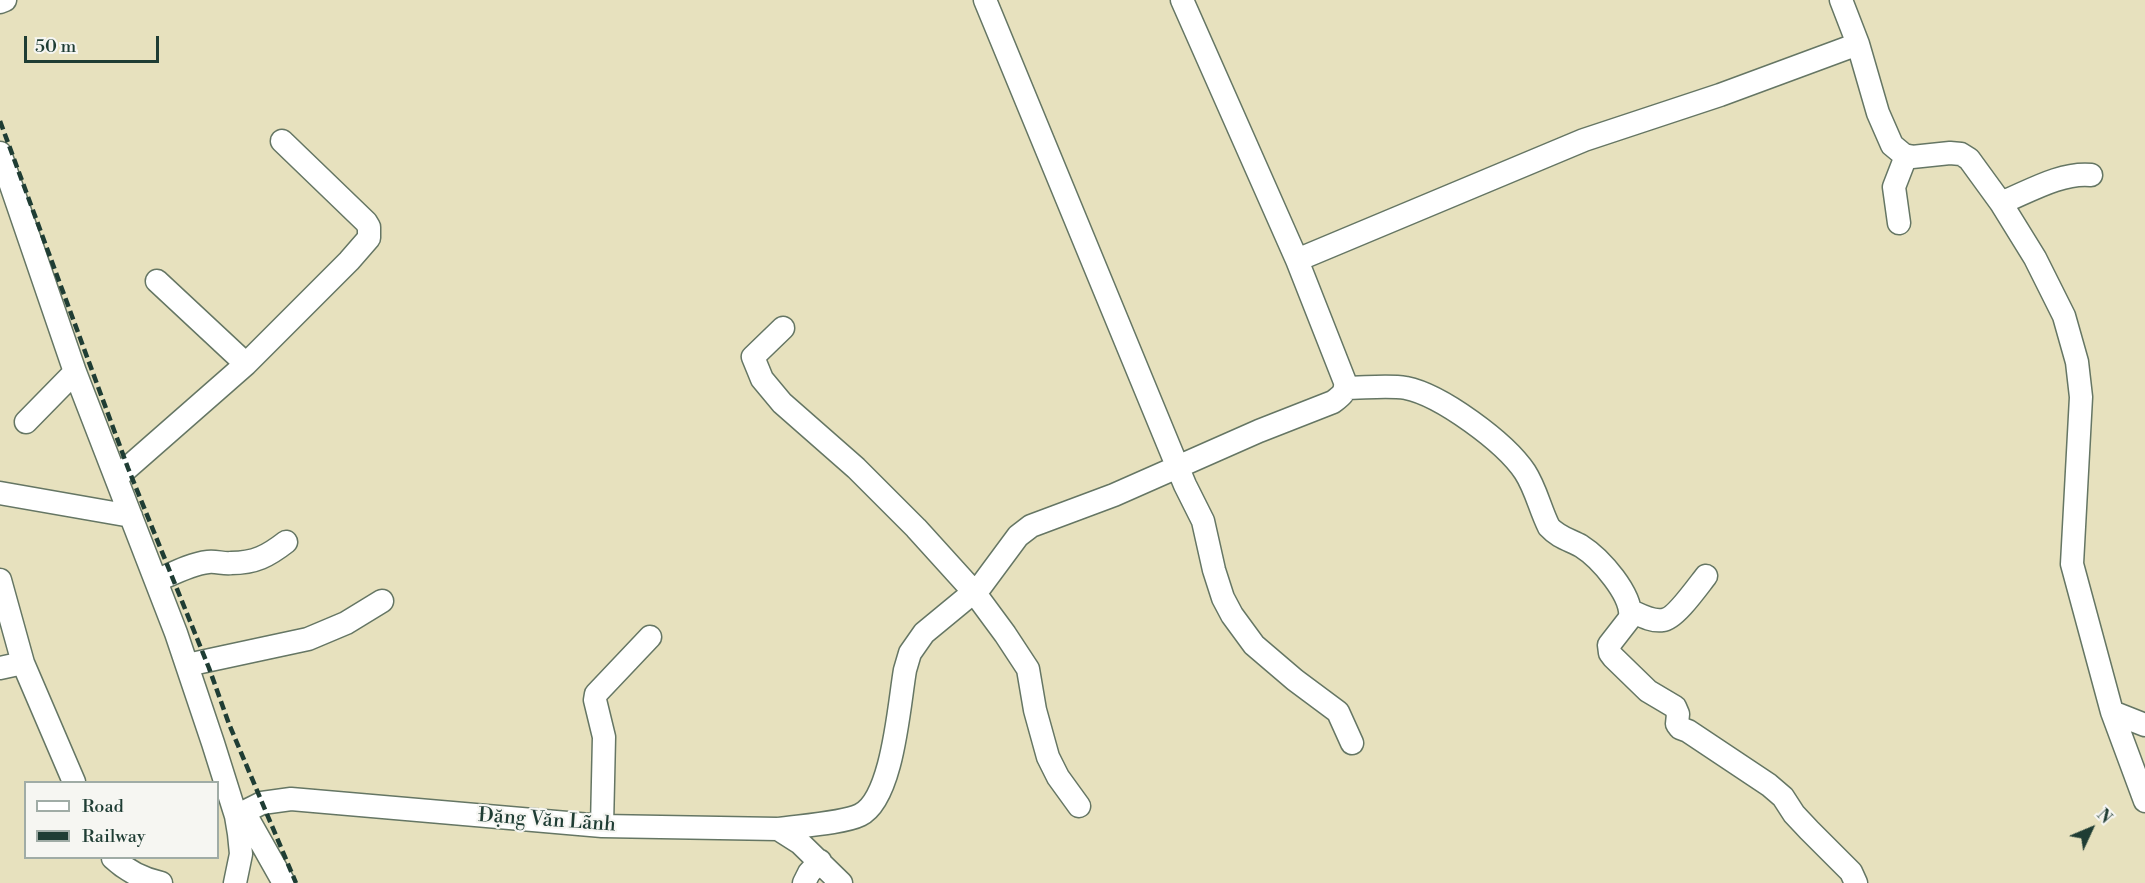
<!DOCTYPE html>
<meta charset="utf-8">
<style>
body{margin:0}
#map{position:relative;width:2145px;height:883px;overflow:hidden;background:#e7e1be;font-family:"Libre Bodoni",serif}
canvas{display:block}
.legend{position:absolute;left:24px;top:781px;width:195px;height:78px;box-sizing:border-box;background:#f6f6f2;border:2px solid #a0aca6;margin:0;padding:8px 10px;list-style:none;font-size:18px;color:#1f3d34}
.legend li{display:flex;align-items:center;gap:12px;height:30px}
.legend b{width:30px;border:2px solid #a0aca6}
.north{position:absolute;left:2061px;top:799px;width:60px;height:60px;-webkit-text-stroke:4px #f6f6f2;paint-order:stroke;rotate:46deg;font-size:16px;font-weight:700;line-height:24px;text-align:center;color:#1f3d34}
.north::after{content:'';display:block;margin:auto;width:21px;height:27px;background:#1f3d34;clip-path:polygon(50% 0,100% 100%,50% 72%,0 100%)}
.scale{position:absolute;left:24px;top:36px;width:135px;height:27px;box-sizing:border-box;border:3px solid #1f3d34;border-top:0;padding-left:8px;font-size:18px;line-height:21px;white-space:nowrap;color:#1f3d34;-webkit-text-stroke:4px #f6f6f2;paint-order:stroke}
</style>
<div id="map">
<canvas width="2145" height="883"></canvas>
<ul class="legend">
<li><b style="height:8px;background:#fff"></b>Road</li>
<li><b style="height:8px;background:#1f3d34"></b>Railway</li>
</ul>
<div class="north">N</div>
<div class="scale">50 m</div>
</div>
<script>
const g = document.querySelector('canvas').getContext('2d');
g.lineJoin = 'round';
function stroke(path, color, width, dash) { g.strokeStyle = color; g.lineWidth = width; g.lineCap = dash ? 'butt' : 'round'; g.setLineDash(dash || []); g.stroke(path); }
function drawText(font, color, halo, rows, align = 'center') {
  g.font = font + ' "Libre Bodoni",serif'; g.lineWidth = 4.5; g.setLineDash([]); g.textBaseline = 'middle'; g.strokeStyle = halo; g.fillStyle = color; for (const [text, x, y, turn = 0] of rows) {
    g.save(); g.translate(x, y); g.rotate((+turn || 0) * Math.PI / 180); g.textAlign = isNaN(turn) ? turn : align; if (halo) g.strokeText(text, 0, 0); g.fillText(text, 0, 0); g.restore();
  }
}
const minor = new Path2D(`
 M985 0 1185 485 1203 521 1214 570 1223 598 1232 615 1254 645 1295 680 1338 712 1352 743
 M1182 0 1297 260
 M1841 0 1858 44 1878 113 1892 145 1904 155 1912 157 1950 153 1961 154 1969 159 2001 203 2035 258 2064 316 2077 362 2081 397 2072 564 2112 712 2145 801
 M0 2 5 0
 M0 153 75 372 176 633 213 743 236 816 239 834 241 854 235 883
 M2001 203C2028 192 2061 172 2091 175
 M1899 223 1894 187 1906 156
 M157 281 246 364
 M783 328 753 357 762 379 782 403 856 468 916 528 974 592 1005 634 1028 669 1035 710 1048 757 1058 777 1079 806
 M1345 388C1365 388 1387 385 1406 388 1441 395 1505 442 1525 472 1536 489 1540 509 1549 527 1558 537 1570 540 1581 546 1600 558 1633 595 1630 618L1609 645 1610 653 1613 657 1648 691 1675 707 1678 714 1677 724 1680 728 1688 731 1769 785 1783 797 1794 814 1809 830 1851 872 1856 883
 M26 422 75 372
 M116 478 246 364 349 261 369 238V227L366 222 282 141
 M0 493 131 516
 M0 580 23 663 74 782
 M156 581C172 574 190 564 208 562 216 561 224 564 231 563 255 563 268 556 286 542
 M1631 611C1640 615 1652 622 1663 620 1675 619 1698 586 1706 576
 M187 665 308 639 346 623 382 601
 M0 668 23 663
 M2112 712 2145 725
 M244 812 284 883
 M236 816 262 803 291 799 602 826 778 829 800 843 841 883
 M602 826 604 737 595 700 596 694 650 637
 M778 829C798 826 844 823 860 815 893 799 899 704 905 670L910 653 924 633 981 586 1018 536 1031 526 1114 495 1259 431 1333 402C1341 396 1346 393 1345 382L1297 260 1584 140 1720 95 1858 44
 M113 858C127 871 143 879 161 883
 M804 883 809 873 820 861`);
stroke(minor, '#657664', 25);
stroke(minor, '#fff', 22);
stroke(new Path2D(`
 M0 121 128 468 209 668 229 724 296 883`), '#1f3d34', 4.5, [9, 4.5]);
drawText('20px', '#1f3d34', '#f6f6f2', [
 ["Đặng Văn Lãnh",547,821,4]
]);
</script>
